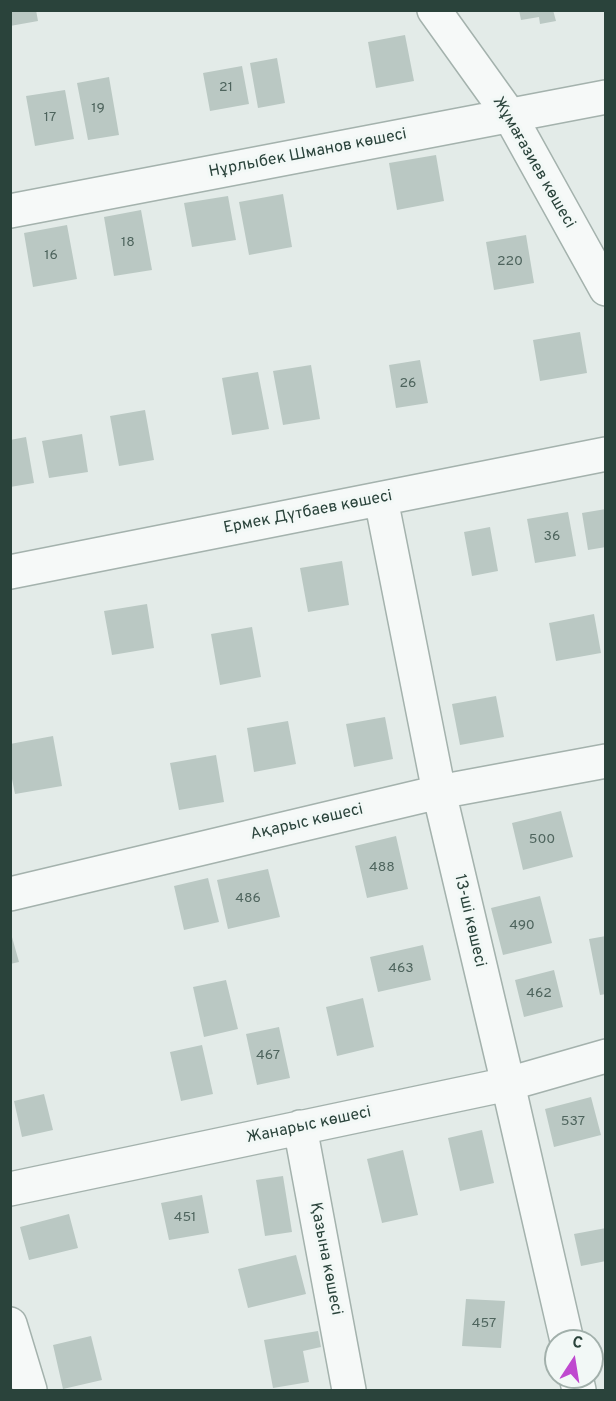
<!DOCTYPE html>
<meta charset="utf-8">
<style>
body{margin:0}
#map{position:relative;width:616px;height:1401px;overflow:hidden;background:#e3ebe8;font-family:Overpass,sans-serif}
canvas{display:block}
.frame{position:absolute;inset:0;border:12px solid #2a433b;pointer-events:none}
.north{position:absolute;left:544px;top:1329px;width:60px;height:60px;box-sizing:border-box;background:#f2f8f6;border:2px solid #a2b0ab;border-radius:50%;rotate:12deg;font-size:16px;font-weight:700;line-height:24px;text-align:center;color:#2a433b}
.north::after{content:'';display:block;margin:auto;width:21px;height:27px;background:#bf49cf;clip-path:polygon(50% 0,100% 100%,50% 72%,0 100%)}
</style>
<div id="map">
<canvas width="616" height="1401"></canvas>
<div class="frame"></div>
<div class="north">С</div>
</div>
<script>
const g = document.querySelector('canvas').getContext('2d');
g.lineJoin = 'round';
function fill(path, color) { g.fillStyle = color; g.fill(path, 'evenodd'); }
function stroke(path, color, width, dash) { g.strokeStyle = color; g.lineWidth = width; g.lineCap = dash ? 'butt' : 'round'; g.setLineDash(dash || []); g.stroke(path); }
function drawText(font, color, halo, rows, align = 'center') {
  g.font = font + ' Overpass,sans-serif'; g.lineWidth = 6; g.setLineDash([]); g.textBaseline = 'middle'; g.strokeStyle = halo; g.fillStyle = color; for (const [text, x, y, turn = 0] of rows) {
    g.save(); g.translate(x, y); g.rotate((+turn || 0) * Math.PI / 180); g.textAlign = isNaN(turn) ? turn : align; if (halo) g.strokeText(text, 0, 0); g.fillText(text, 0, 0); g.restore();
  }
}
fill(new Path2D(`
 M10 10H36L38 21 10 26Z
 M519 10H553L556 21 540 24 539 17 521 20Z
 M405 35 414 81 376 88 368 42Z
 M277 58 285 103 258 108 250 63Z
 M242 66 249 104 210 111 203 73Z
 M109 77 119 135 88 140 77 83Z
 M65 90 74 139 35 146 26 96Z
 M436 155 444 201 397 210 389 163Z
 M283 194 292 247 249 255 239 202Z
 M228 196 236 240 192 247 184 203Z
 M141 210 152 270 114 276 104 217Z
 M67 225 77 279 33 287 24 233Z
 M526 235 534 283 494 290 486 242Z
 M580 332 587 373 540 381 533 340Z
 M420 360 428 403 396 408 389 365Z
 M311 365 320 419 283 425 273 371Z
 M258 372 269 429 232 435 222 378Z
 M145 410 154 460 119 466 110 416Z
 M82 434 88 472 49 478 42 441Z
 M26 437 34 483 10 487V440Z
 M606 509V547L588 550 582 513Z
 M568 512 576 556 535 563 527 519Z
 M490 527 498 571 472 576 464 532Z
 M342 561 349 605 308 612 300 568Z
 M147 604 154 648 112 655 104 611Z
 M594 614 601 653 556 661 549 623Z
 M252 627 261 677 220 685 211 634Z
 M496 696 504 737 460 745 452 704Z
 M385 717 393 759 354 767 346 724Z
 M288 721 296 764 254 772 247 728Z
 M53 736 62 786 15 794 10 769V744Z
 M216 755 224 802 179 810 170 763Z
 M561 811 573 857 523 870 512 823Z
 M396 836 408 889 367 898 355 846Z
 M268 869 280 917 228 929 217 880Z
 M208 878 219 922 184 930 174 886Z
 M540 896 552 943 503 955 491 908Z
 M10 930 19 962 10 964Z
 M606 936V994L600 995 589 939Z
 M423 945 431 980 378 992 370 957Z
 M554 970 563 1007 524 1017 515 980Z
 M226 980 238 1029 204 1037 193 987Z
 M363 998 374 1047 337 1056 326 1007Z
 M279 1027 290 1078 257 1085 246 1034Z
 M202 1045 213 1094 181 1101 170 1052Z
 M44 1094 53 1130 22 1137 14 1101Z
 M591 1097 601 1135 554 1147 545 1109Z
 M482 1130 494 1183 460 1191 448 1138Z
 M403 1150 418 1215 382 1223 367 1159Z
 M283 1176 292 1232 265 1236 256 1180Z
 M202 1195 209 1233 169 1240 161 1203Z
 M69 1214 78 1248 29 1260 20 1227Z
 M606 1228V1261L581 1266 574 1234Z
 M296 1255 306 1294 248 1308 238 1269Z
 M466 1299 505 1301 501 1348 462 1346Z
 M318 1331 321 1347 303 1351 309 1382 273 1388 264 1340Z
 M91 1336 102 1380 63 1389 53 1345Z`), '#bac8c3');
const minor = new Path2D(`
 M434 10 510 116 606 289
 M10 211 606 97
 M381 499 439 792 508 1084 567 1341
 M10 572 606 454
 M10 894 439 792 606 761
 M300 1127 349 1390
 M10 1189 508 1084 606 1056
 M10 1324 30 1390
 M576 1377 579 1390`);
stroke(minor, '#a4b2ad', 36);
stroke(minor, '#f6f9f8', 33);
drawText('14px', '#4e645d', null, [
 ["21",226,88],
 ["19",98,109],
 ["17",50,118],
 ["18",128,243],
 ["16",51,256],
 ["220",510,262],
 ["26",408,384],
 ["36",552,537],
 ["500",542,840],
 ["488",382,868],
 ["486",248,899],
 ["490",522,926],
 ["463",401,969],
 ["462",539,994],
 ["467",268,1056],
 ["537",573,1122],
 ["451",185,1218],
 ["457",484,1324]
]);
drawText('16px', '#2a433b', '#f2f8f6', [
 ["Нұрлыбек Шманов көшесі",308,154,-11],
 ["Жұмағазиев көшесі",533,163,60],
 ["Ермек Дүтбаев көшесi",308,513,-11],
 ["Ақарыс көшесi",307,823,-13],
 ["13-ші көшесi",469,921,77],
 ["Жанарыс көшесі",309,1126,-12],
 ["Қазына көшесі",325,1259,79]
]);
</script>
